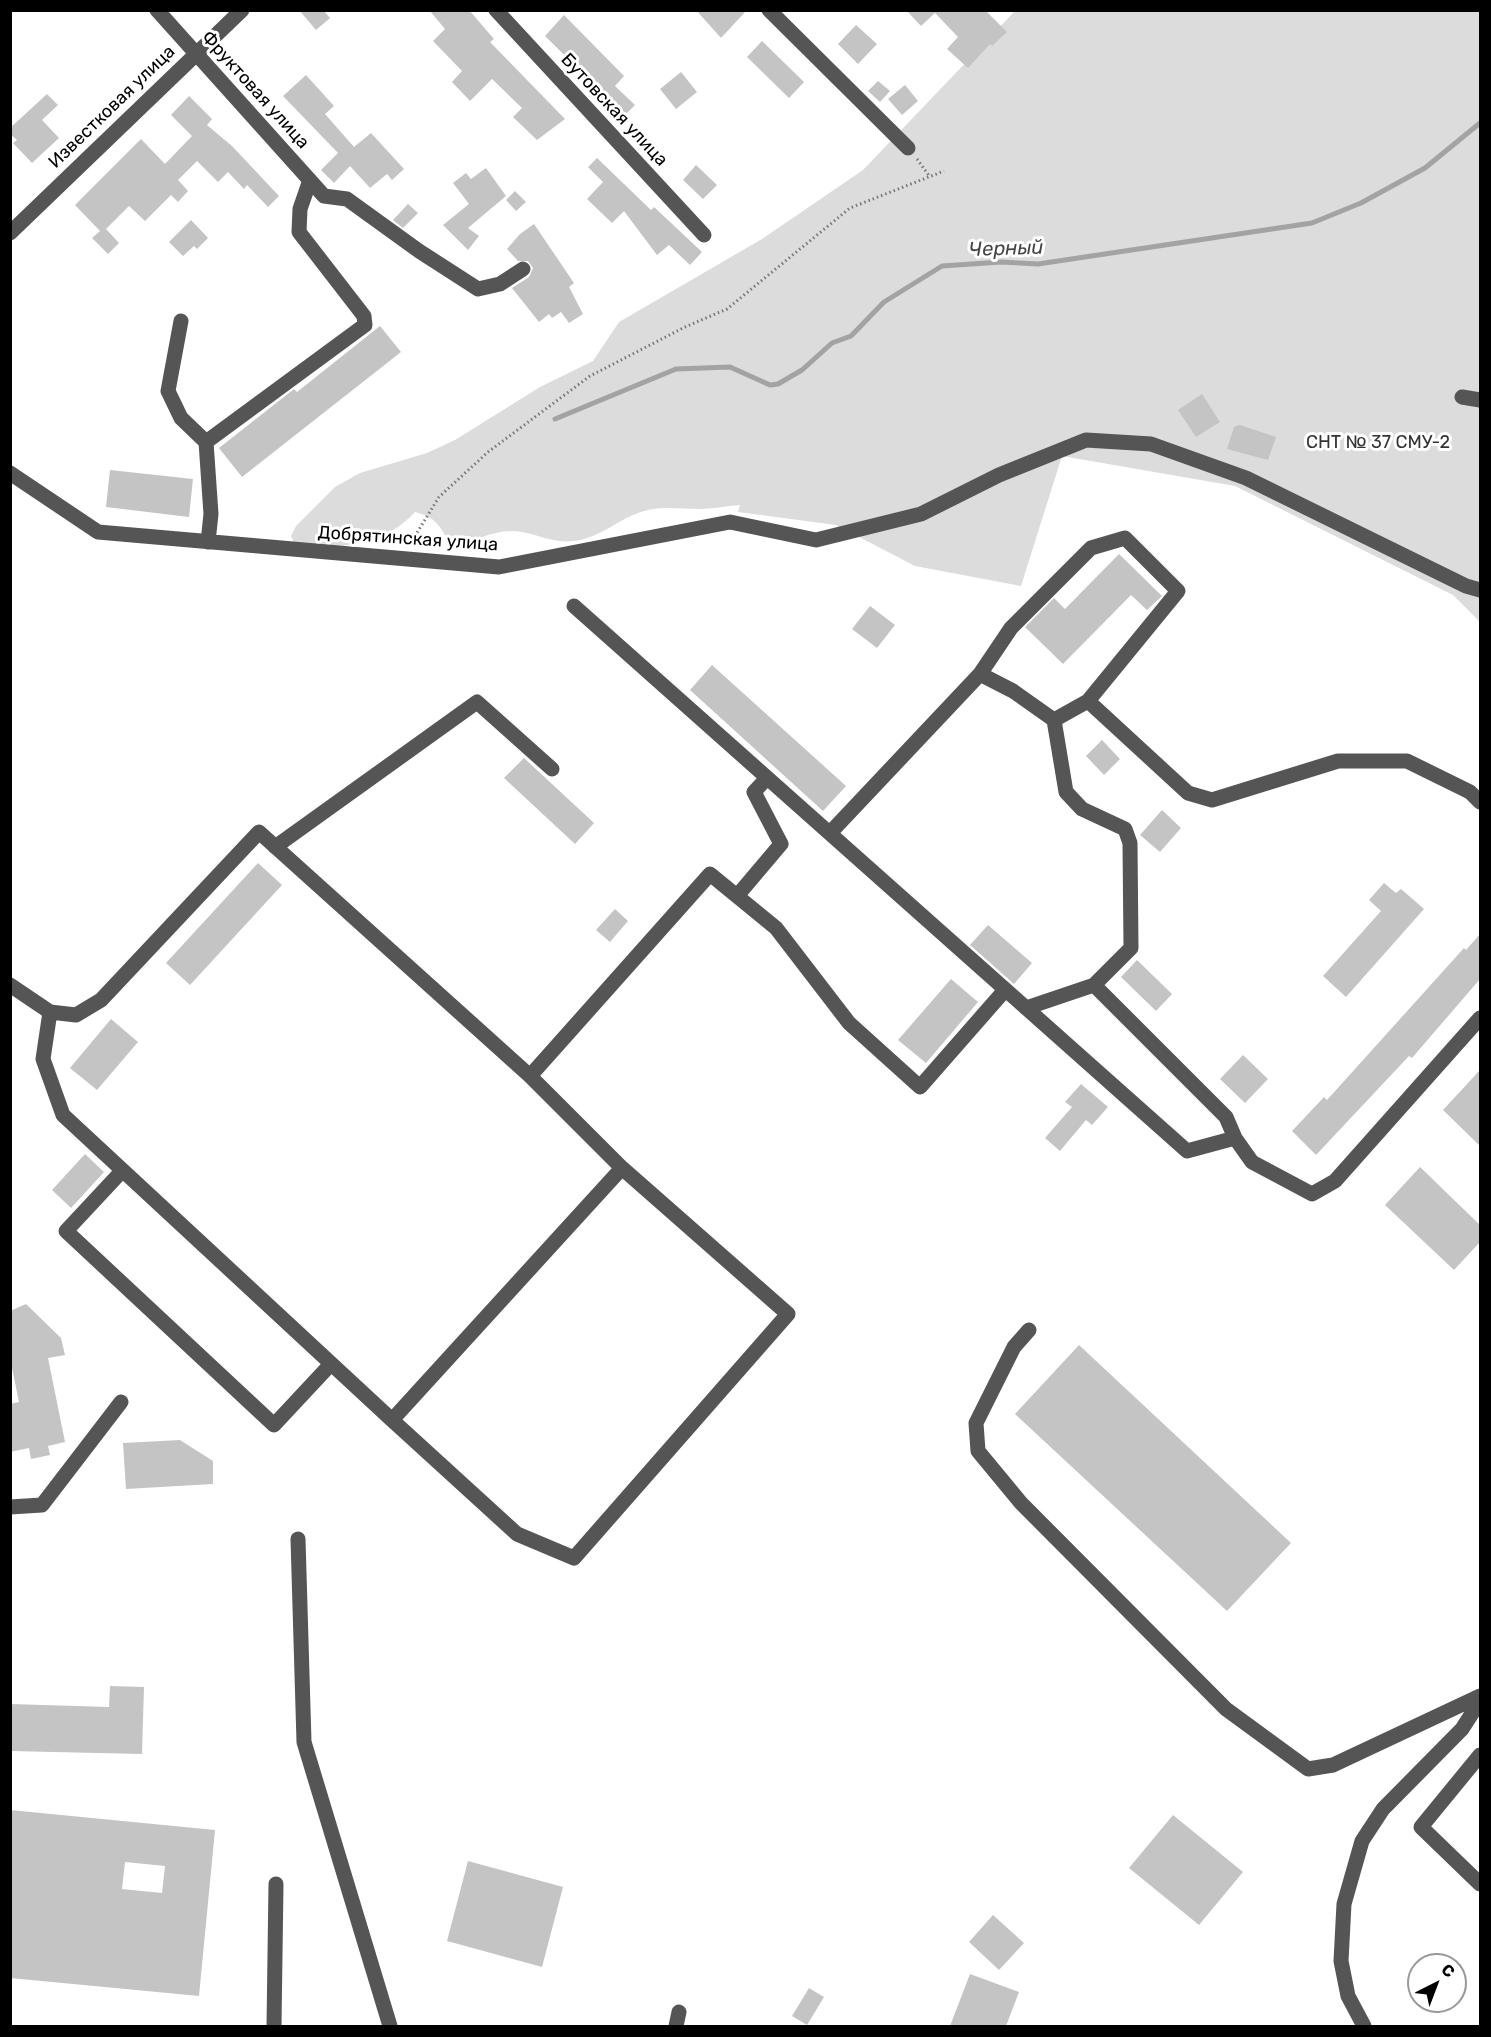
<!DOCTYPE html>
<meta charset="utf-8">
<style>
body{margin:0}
#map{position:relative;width:1491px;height:2037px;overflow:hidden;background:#fff;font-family:Rubik,sans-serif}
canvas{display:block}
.frame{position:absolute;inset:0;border:12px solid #000;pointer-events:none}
.north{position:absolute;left:1407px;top:1953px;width:60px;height:60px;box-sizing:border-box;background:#fff;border:2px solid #999;border-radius:50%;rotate:42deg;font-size:16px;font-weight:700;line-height:24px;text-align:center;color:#000}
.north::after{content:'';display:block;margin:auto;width:21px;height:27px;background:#000;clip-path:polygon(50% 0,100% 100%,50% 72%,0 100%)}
</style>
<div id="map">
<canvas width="1491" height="2037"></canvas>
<div class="frame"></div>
<div class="north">С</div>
</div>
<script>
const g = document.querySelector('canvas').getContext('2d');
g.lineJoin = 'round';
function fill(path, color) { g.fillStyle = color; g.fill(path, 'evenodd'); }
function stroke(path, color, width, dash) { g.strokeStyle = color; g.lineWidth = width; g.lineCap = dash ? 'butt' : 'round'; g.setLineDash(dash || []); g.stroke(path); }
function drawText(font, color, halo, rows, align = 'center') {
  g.font = font + ' Rubik,sans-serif'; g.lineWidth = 6; g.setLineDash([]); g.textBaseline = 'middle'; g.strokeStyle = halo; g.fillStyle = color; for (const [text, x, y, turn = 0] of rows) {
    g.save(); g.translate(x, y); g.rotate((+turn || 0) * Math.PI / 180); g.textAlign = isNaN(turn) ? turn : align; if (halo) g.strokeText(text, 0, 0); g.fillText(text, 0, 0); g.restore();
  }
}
fill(new Path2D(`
 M1015 11H1480V622L1453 595 1235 486 1062 456 1021 586 915 566 836 525 738 512 740 505C726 506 712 509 699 509 680 509 662 506 644 511 619 518 599 539 573 541 550 544 531 530 510 531 492 531 472 543 452 544 438 527 439 518 415 512 382 548 341 547 296 547L291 536 296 526 335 487 360 473 427 453 455 440 540 387 593 361 619 322 762 239 863 170Z`), '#dcdcdc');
stroke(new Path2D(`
 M555 419 676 369 730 367 770 385 778 384 802 370 832 343 851 336 884 302 942 266 1001 262 1038 264 1312 223 1361 203 1425 168 1480 123`), '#a3a3a3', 5);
fill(new Path2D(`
 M299 10H323L330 18 316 30Z
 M429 10H469L494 39 490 42 565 119 537 140 513 117 522 108 492 79 470 101 452 82 462 71 433 41 445 29Z
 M696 10H747L721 38Z
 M906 10H985L1007 32 992 46 990 44 968 68 947 49 958 37 935 13 921 26Z
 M564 15 624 76 615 86 635 105 625 115 545 36Z
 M856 25 877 44 858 64 838 44Z
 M762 41 804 82 789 98 747 57Z
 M681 72 697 92 676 109 660 89Z
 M306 75 334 106 325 114 354 147 371 133 404 169 392 180 387 174 370 188 350 166 334 183 321 170 338 153 283 96Z
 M878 81 890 91 880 102 868 91Z
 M905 85 918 101 902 115 888 99Z
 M47 94 58 105 42 120 59 138 32 163 13 143 17 140 10 134V128Z
 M189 96 212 119 207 125 232 146 279 196 268 207 247 185 244 189 228 172 218 182 197 161 178 180 188 191 178 202 171 195 145 221 129 206 106 229 119 243 108 254 92 238 100 231 75 205 141 139 165 164 192 136 171 115Z
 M597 158 651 210 654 207 702 252 690 265 669 245 657 255 624 211 612 223 587 199 603 182 588 167Z
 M696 165 717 185 703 199 683 180Z
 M486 168 506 196 468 228 479 236 468 250 443 225 469 204 453 183 466 173 471 179Z
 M515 191 526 202 516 211 506 200Z
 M408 204 418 213 403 228 393 220Z
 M191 220 208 238 197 249 194 246 183 256 169 242Z
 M534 224 574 283 569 287 583 314 569 323 561 312 552 318 549 314 539 322 512 288 529 277 533 268 528 261H518L507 249 520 234Z
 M380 326 401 352 242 477 219 448 294 389 297 392Z
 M1202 394 1220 422 1196 437 1178 410Z
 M1240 425 1276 437 1268 460 1227 449 1234 427Z
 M110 470 193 479 189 517 106 507Z
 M1119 554 1162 596 1147 610 1131 595 1063 664 1025 627 1054 598 1065 609Z
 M870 606 895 625 877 648 852 629Z
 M712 665 846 786 823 811 690 690Z
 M1102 740 1120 759 1104 775 1086 756Z
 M524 758 594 823 575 844 504 778Z
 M1162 810 1181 828 1160 852 1140 835Z
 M258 863 282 885 190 985 166 963Z
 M1384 883 1396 893 1401 889 1424 909 1346 997 1323 976 1381 911 1369 900Z
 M615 909 628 921 610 942 596 930Z
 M988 925 1032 963 1014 984 970 945Z
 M1480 934V979L1412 1058 1409 1056 1316 1155 1292 1131 1324 1097 1327 1100 1464 948 1466 950Z
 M1137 960 1172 994 1156 1011 1121 977Z
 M951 979 978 1002 926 1063 898 1040Z
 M111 1019 138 1042 97 1090 70 1068Z
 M1243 1055 1268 1079 1245 1103 1220 1079Z
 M1480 1070V1146L1443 1110Z
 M1081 1084 1108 1107 1092 1125 1086 1120 1060 1151 1045 1138 1072 1107 1065 1102Z
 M85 1154 104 1172 71 1208 52 1190Z
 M1420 1167 1480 1225V1242L1454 1270 1385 1205Z
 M26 1304 61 1338 65 1355 48 1358 65 1442 48 1446 50 1455 31 1459 29 1448 10 1452V1404L19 1402 10 1358V1311Z
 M1079 1345 1291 1543 1227 1611 1015 1414Z
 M180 1440 213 1461V1484L126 1489 123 1443Z
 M110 1686 144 1687 142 1754 10 1751V1704L109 1707Z
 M10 1810 215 1830 199 1996 10 1978ZM125 1862 165 1866 162 1893 122 1889Z
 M1173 1815 1243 1872 1199 1925 1129 1868Z
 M468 1861 563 1887 542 1967 447 1941Z
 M993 1915 1024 1943 999 1970 969 1942Z
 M970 1974 1019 1992 1006 2026H950Z
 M809 1988 824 1997 807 2025 792 2016Z`), '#c4c4c4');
stroke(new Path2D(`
 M917 159 930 177
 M410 544 439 497 488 452 590 376 685 327 727 309 850 208 944 171`), '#777', 3, [1.5, 3]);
stroke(new Path2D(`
 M157 10 324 196 347 199 419 251 478 289 500 284 523 269
 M496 10 704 235
 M769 10 908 148
 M10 233 242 10
 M181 321 168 391 181 418 206 442
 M1462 397 1480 400
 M10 473 98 532 499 567 730 522 816 540 921 514 999 475 1086 440 1151 444 1246 478 1466 586 1480 590
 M208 542 211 514 206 442 365 325 364 316 299 232 300 209 310 180
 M574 606 1187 1151 1235 1138
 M980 674 1013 691 1054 720 1066 792 1082 809 1125 829 1130 843 1131 948 1094 985 1026 1008
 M1054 720 1088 701 1188 793 1212 800 1338 761H1407L1470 792 1480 802
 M830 833 980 674 1011 628 1091 548 1125 538 1178 591 1088 701
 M275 847 477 702 552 769
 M737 896 781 844 754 792 767 778
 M10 985 50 1012 76 1015 101 1000 259 832 530 1076 622 1168 392 1420 63 1115 43 1059 50 1012
 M1094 985 1226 1117 1235 1138 1252 1162 1312 1194 1335 1181 1480 1018
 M530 1076 710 874 776 928 849 1023 920 1087 1005 990
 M122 1171 66 1231 274 1425 330 1365
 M1029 1330 1014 1347 976 1423 978 1451 1021 1503 1226 1709 1308 1769 1333 1765 1480 1696
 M392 1420 517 1534 574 1558 788 1314 622 1168
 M10 1507 42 1505 121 1402
 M298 1539 304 1742 390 2026
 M1480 1755 1421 1827 1480 1884
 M274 2026 276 1884
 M676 2026 679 2012
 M1364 2026 1348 1996 1341 1961 1344 1904 1362 1841 1383 1809 1462 1729 1480 1701`), '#555', 15);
drawText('18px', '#000', '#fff', [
 ["Фруктовая улица",255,90,48],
 ["Известковая улица",112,107,-44],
 ["Бутовская улица",614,110,47],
 ["Добрятинская улица",408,539,4]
]);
drawText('18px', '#333', '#fff', [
 ["СНТ № 37 СМУ-2",1378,443]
]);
drawText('italic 20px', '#444', '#fff', [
 ["Черный",1006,249,-2]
]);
</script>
